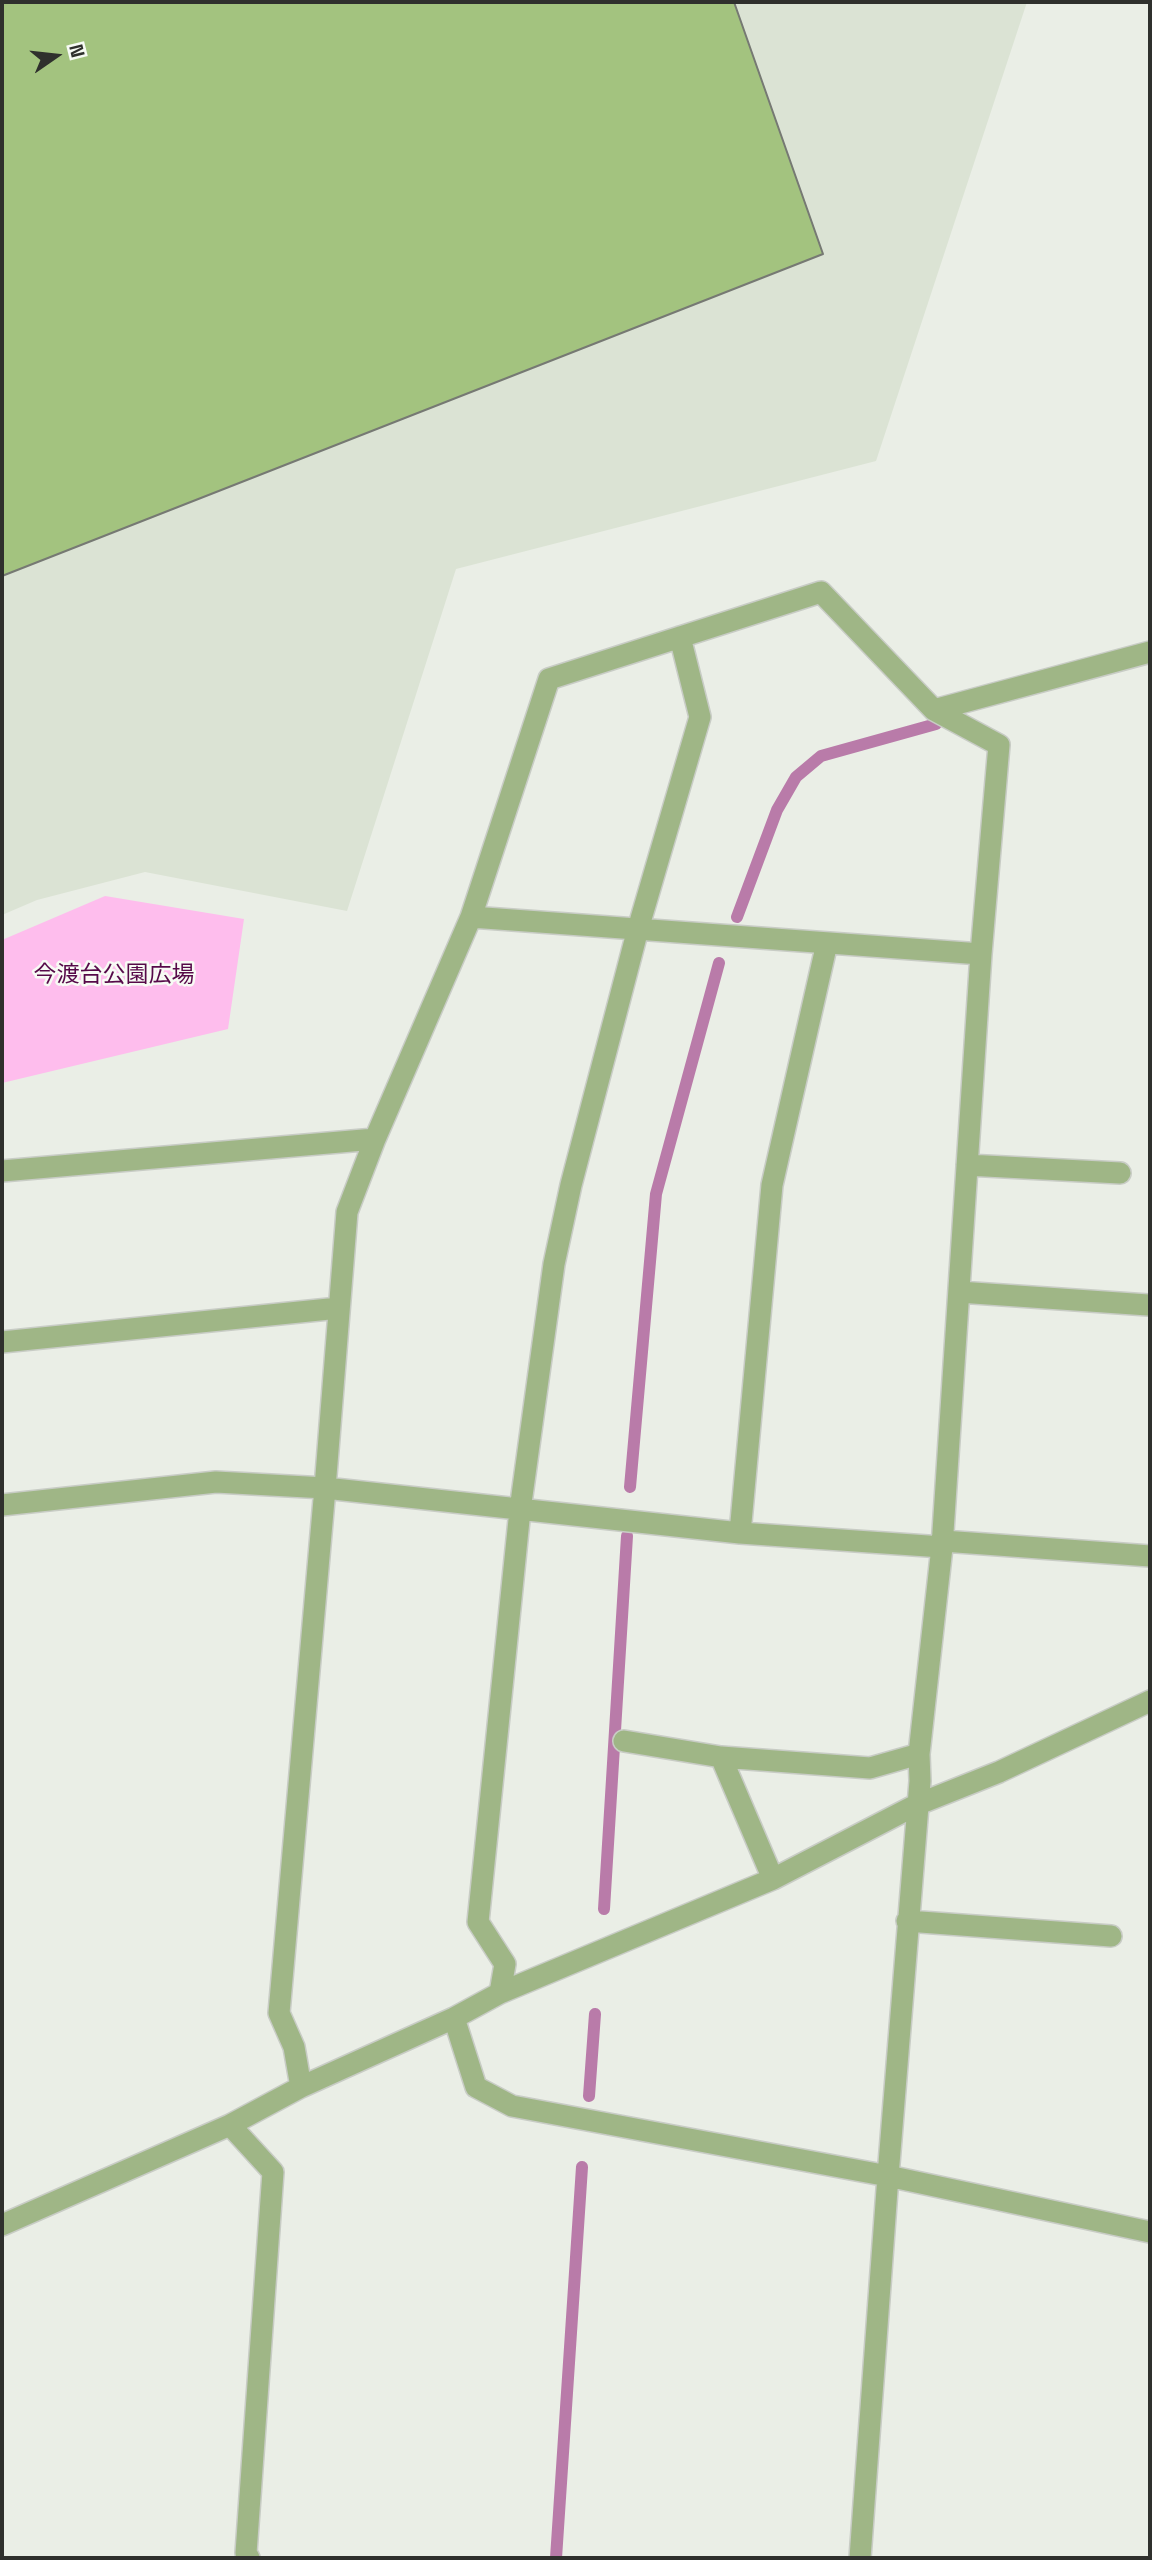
<!DOCTYPE html>
<meta charset="utf-8">
<style>
body{margin:0}
#map{position:relative;width:1152px;height:2560px;overflow:hidden;background:#eaeee6;font-family:"Space Grotesk",sans-serif}
canvas{display:block}
.frame{position:absolute;inset:0;border:4px solid #2f302d;pointer-events:none}
.north{position:absolute;left:21px;top:21px;width:70px;height:70px;-webkit-text-stroke:5px #f7fbf4;paint-order:stroke;rotate:76deg;font-size:19px;font-weight:700;line-height:28px;text-align:center;color:#2f302d}
.north::after{content:'';display:block;margin:auto;width:24px;height:32px;background:#2f302d;clip-path:polygon(50% 0,100% 100%,50% 72%,0 100%)}
</style>
<div id="map">
<canvas width="1152" height="2560"></canvas>
<div class="frame"></div>
<div class="north">N</div>
</div>
<script>
const g = document.querySelector('canvas').getContext('2d');
g.lineJoin = 'round';
function fill(path, color) { g.fillStyle = color; g.fill(path, 'evenodd'); }
function stroke(path, color, width, dash) { g.strokeStyle = color; g.lineWidth = width; g.lineCap = dash ? 'butt' : 'round'; g.setLineDash(dash || []); g.stroke(path); }
function drawText(font, color, halo, rows, align = 'center') {
  g.font = font + ' "Space Grotesk","Noto Sans JP",sans-serif'; g.lineWidth = 5; g.setLineDash([]); g.textBaseline = 'middle'; g.strokeStyle = halo; g.fillStyle = color; for (const [text, x, y, turn = 0] of rows) {
    g.save(); g.translate(x, y); g.rotate((+turn || 0) * Math.PI / 180); g.textAlign = isNaN(turn) ? turn : align; if (halo) g.strokeText(text, 0, 0); g.fillText(text, 0, 0); g.restore();
  }
}
fill(new Path2D(`
 M2 2H1027L876 461 456 569 347 911 145 872 37 900 2 915Z`), '#dbe3d4');
fill(new Path2D(`
 M105 896 244 919 228 1029 2 1083V940Z`), '#febded');
stroke(new Path2D(`
 M737 917 777 810 796 777 821 756 936 724
 M630 1487 656 1194 719 963
 M604 1909 627 1536
 M589 2096 595 2014
 M556 2558 582 2167`), '#b97ba9', 12);
const building = new Path2D(`
 M2 2H734L823 254 2 576Z`);
fill(building, '#a3c37f');
stroke(building, '#767973', 2);
const minor = new Path2D(`
 M934 710 1150 652
 M471 917 981 954
 M967 1165 1120 1173
 M2 1171 375 1139
 M959 1292 1148 1305
 M2 1342 339 1308
 M2 1505 216 1482 325 1488 740 1533 942 1547
 M740 1533 772 1185 827 943
 M943 1541 1150 1556
 M624 1741 721 1757 870 1768 919 1754
 M721 1757 773 1879
 M907 1921 1111 1936
 M500 1993 505 1964 478 1922 520 1510 554 1264 571 1185 638 929 700 717 680 637
 M301 2087 294 2047 279 2013 325 1488 347 1212 375 1139 471 917 549 679 821 592 934 710 999 745 981 954 942 1547 919 1754 920 1781 888 2176 512 2106 476 2087 454 2018
 M230 2125 273 2172 246 2553 249 2558
 M2 2225 230 2125 301 2087 454 2018 500 1993 773 1879 916 1805 999 1772 1150 1701
 M860 2558 888 2176 1150 2232`);
stroke(minor, '#c8ccc5', 24);
stroke(minor, '#9fb686', 21);
drawText('23px', '#560949', '#f7fbf4', [
 ["今渡台公園広場",114,976]
]);
</script>
